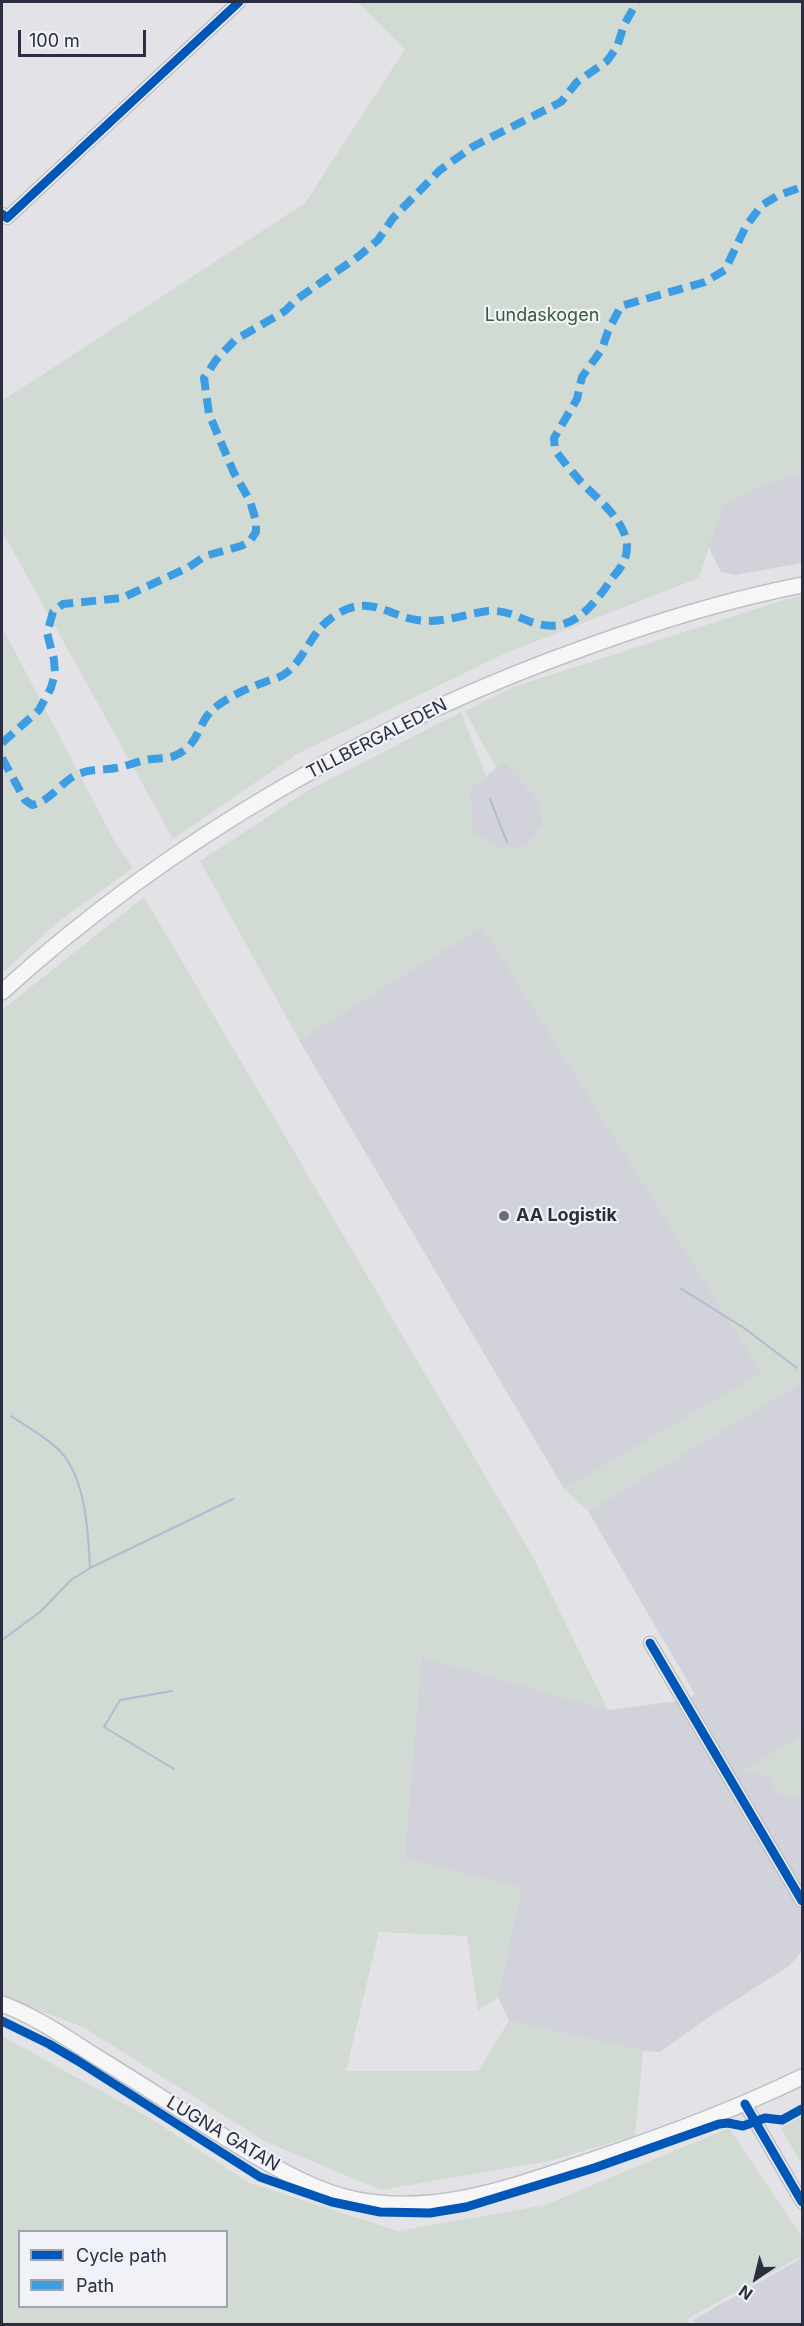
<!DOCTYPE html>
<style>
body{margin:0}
#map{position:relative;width:804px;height:2326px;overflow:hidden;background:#e3e3e7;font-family:Inter,sans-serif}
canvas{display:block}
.frame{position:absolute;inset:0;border:3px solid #2a2e40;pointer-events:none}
.legend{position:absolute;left:18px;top:2230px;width:210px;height:78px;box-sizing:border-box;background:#f0f2f7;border:2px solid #a1a4ae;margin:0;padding:8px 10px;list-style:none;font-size:18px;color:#2a2e40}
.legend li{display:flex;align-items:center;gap:12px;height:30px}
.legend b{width:30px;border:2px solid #a1a4ae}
.north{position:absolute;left:726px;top:2248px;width:60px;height:60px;-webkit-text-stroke:4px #f0f2f7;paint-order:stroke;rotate:215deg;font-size:16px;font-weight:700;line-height:24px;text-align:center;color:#2a2e40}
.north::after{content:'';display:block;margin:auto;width:21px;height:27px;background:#2a2e40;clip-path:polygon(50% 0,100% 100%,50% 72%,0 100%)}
.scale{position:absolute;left:18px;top:30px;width:128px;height:27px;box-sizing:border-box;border:3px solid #2a2e40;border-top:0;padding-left:8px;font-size:18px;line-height:21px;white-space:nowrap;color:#2a2e40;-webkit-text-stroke:4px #f0f2f7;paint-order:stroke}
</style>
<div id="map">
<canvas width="804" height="2326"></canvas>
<div class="frame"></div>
<ul class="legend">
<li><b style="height:8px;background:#0057b8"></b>Cycle path</li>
<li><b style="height:8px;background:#3d9de3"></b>Path</li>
</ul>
<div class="north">N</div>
<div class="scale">100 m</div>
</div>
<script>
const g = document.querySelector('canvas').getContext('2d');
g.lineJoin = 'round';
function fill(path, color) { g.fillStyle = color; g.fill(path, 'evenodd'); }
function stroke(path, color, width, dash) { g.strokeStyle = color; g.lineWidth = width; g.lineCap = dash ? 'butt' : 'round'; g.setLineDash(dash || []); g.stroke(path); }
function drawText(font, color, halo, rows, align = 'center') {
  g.font = font + ' Inter,sans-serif'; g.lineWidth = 4.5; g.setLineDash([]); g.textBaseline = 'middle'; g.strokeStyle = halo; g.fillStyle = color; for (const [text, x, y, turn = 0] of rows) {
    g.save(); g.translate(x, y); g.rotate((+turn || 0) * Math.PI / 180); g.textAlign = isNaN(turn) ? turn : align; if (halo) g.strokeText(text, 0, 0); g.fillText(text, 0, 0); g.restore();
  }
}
fill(new Path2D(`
 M798 474 802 475V563L735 575 721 572 708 546 722 506 760 485Z
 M504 762 540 801 543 826 526 847H497L471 831 470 789Z
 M482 926 762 1373 564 1489 299 1040Z
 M802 1382V1735L744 1771 767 1776 779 1793 802 1796V1951L789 1966 709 2017 660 2052 643 2051 509 2021 498 1997 521 1888 404 1859 421 1656 608 1710 686 1700 695 1694 588 1511Z
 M802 2258V2324H696L693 2320Z`), '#d1d2da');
fill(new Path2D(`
 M357 2H802V475L798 474 760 485 722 506 699 578 506 653 297 754 173 839 2 531V401L305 203 405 49Z
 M802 596V1382L588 1511 564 1489 762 1373 482 926 299 1040 200 861 307 791 461 712 486 776 470 789 471 831 497 847H526L543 826 540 801 504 762 496 768 465 711 513 687 787 599Z
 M2 627 116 844 133 868 59 921 2 973Z
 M144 897 533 1557 608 1710 421 1656 404 1859 521 1888 498 1997 478 2011 467 1936 379 1932 346 2071H478L509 2021 643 2051 635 2136 549 2161 381 2190 266 2142 83 2027 2 1996V1010Z
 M802 1735V1796L779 1793 767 1776 743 1771Z
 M2 2036 148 2117 249 2183 398 2231 545 2205 729 2128 802 2237V2256L687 2319 689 2324H2ZM20 2232H226V2306H20Z
 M802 2116V2165L781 2128Z`), '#d1dad3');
stroke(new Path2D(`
 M490 799 507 842
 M680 1288 744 1328 797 1368
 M11 1416C27 1427 48 1438 61 1452 86 1480 88 1531 90 1568L233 1499
 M2 1640 40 1612 71 1580 90 1568
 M172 1691 120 1700 104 1727 174 1769`), '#b2bad1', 2);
const minor = new Path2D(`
 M2 214 7 218 239 2
 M650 1643 802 1901
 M745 2104 802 2202`);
const major = new Path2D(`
 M2 992C171 838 377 721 592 645 661 620 731 599 802 585
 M2 2004C37 2017 68 2039 100 2059 152 2091 202 2124 254 2155 285 2173 319 2192 353 2199 435 2217 515 2186 592 2160 664 2136 734 2110 802 2077`);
stroke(minor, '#c1c1c5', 15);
stroke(major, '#bfc0c5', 18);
stroke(minor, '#f1f2f4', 12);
stroke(major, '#f6f6f6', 15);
stroke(new Path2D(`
 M2 743 39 710 51 688 55 673 54 660 47 633 53 612 63 604 122 598 189 567 205 556 241 546 250 541 256 532V521L250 501 234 473 209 414 204 378 216 360 235 340 285 311 297 299 359 256 378 240 393 218 440 170 474 146 561 102 577 82 607 61 617 47 624 25 637 2
 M2 758 25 800 32 805C52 801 62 779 81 773 92 769 105 770 116 768 128 766 140 760 152 759 159 758 167 759 174 756 203 744 195 722 217 706 232 695 248 688 265 682 272 679 280 678 286 673 308 656 310 629 339 613 370 595 387 615 417 620 442 624 464 614 488 611 505 610 516 616 531 622 569 635 589 611 609 583 613 576 621 569 624 561 638 529 599 501 581 482 572 472 563 461 555 450L554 438 577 399 582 377 602 349 608 331 621 306 705 282 725 270 746 226 761 206 777 196 802 187`), '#3d9de3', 8, [15, 8]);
stroke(new Path2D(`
 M2 214 7 218 239 2
 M650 1643 802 1901
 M2 2021 49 2044 78 2061 260 2177 332 2202 380 2212 430 2213 466 2207 594 2168 719 2124 728 2123 743 2126 765 2118 782 2120 802 2109
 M745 2104 802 2202`), '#0057b8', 9);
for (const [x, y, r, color] of [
 [504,1216,6,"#6b6d7a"]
]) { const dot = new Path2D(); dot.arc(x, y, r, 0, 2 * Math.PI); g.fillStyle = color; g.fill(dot); stroke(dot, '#f0f2f7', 2); }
drawText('18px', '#375b38', '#f0f2f7', [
 ["Lundaskogen",542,316]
]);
drawText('18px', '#2a2e40', '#f0f2f7', [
 ["TILLBERGALEDEN",377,739,-27],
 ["LUGNA GATAN",223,2134,31]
]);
drawText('bold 18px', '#2a2e40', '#f0f2f7', [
 ["AA Logistik",516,1216]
], 'left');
</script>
